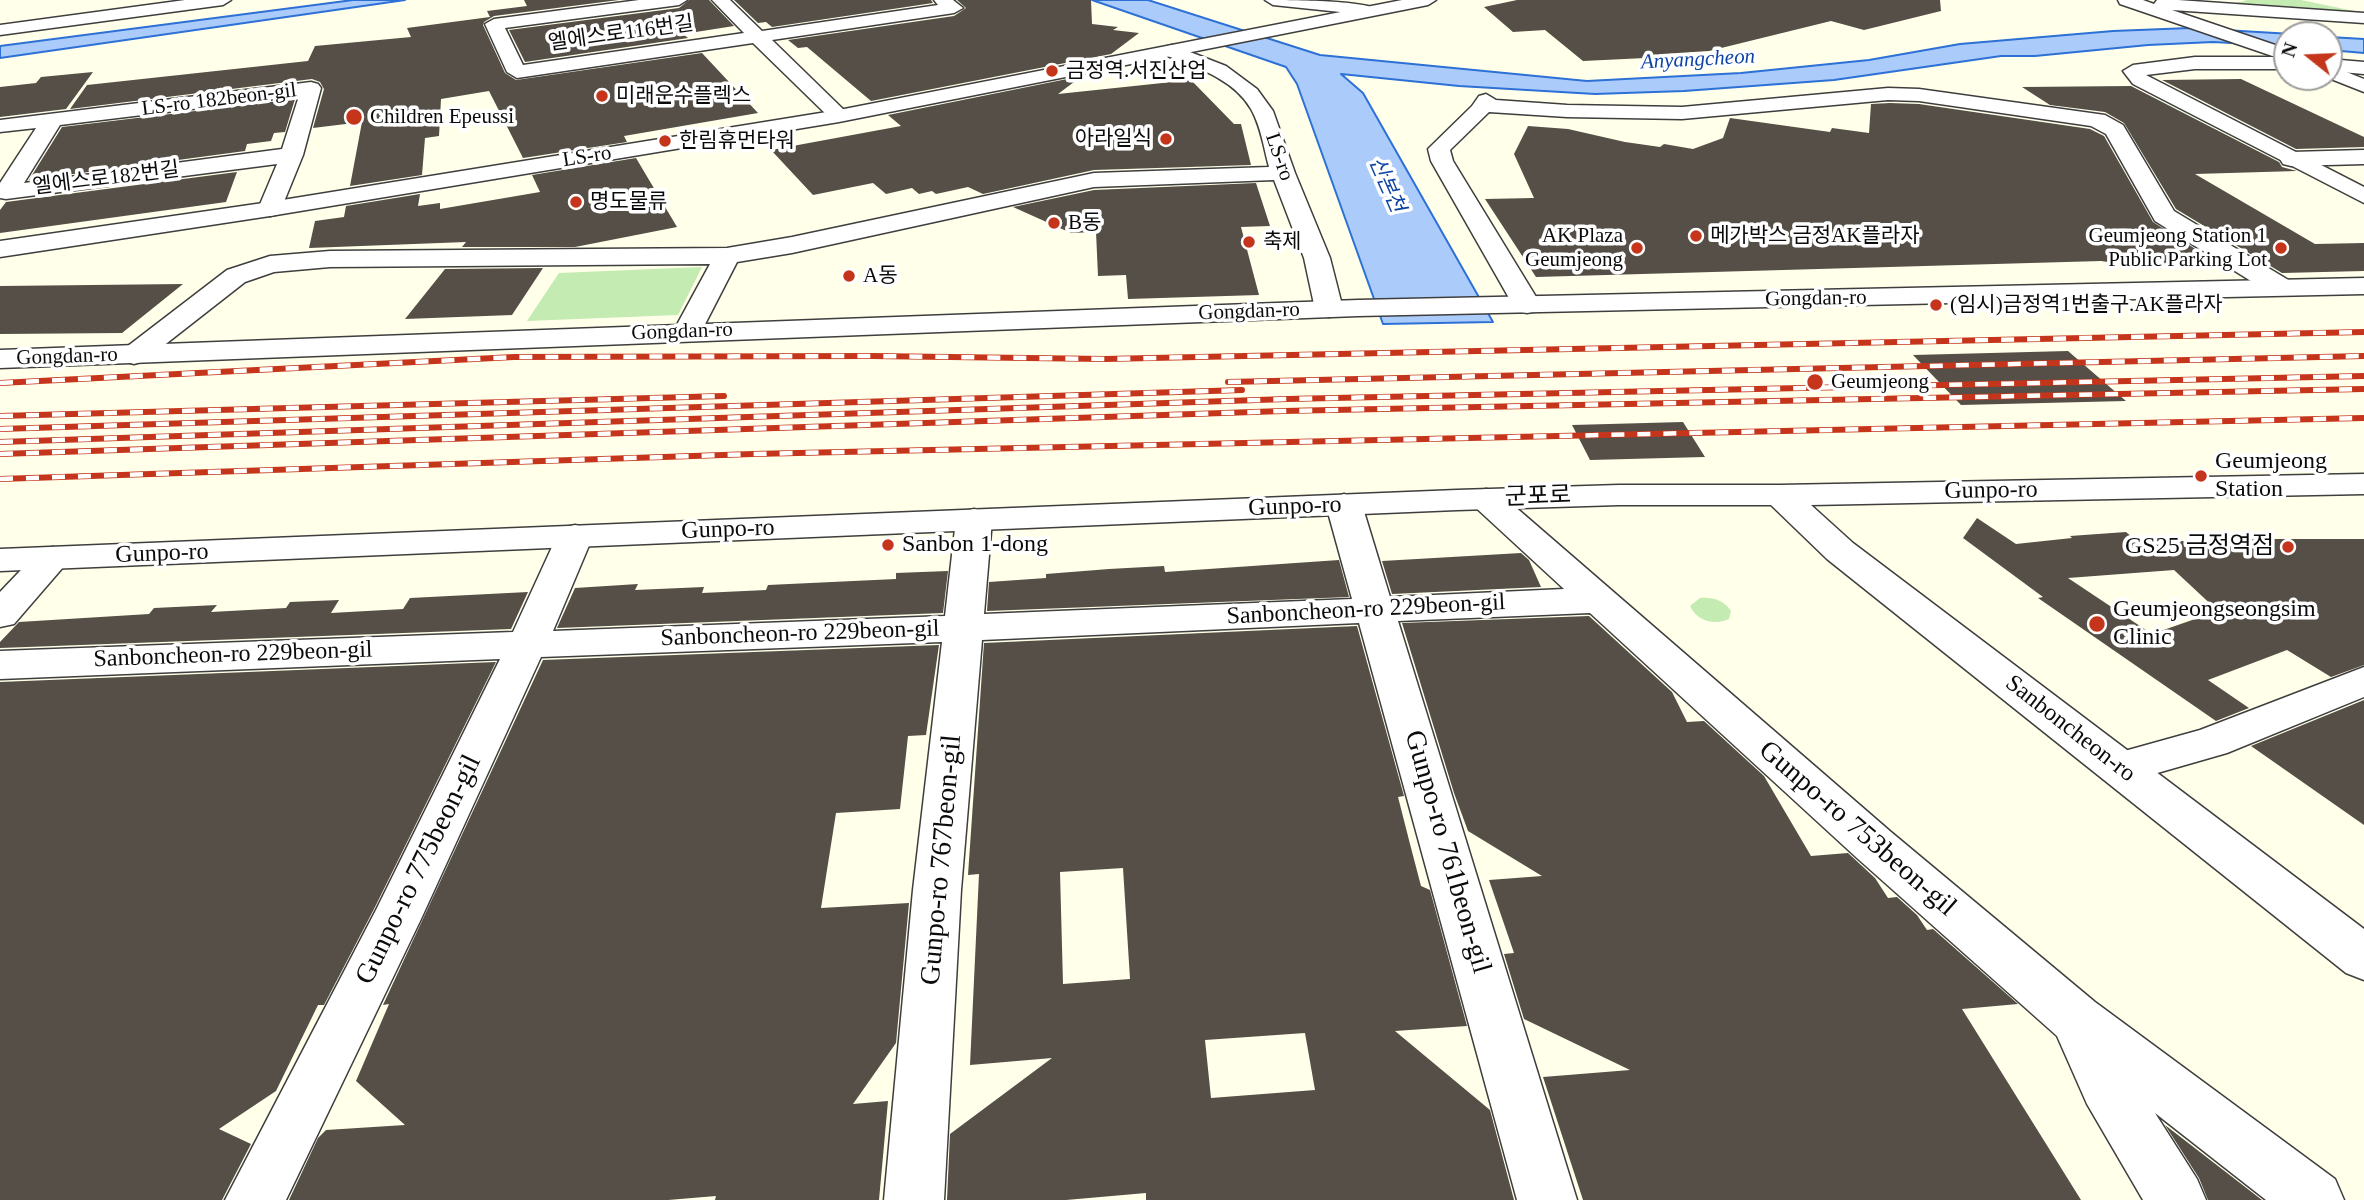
<!DOCTYPE html>
<meta charset="utf-8">
<style>
body{margin:0}
#map{position:relative;width:2364px;height:1200px;overflow:hidden;background:#ffffea;font-family:"Times New Roman",serif}
canvas{display:block}
.north{position:absolute;left:2273px;top:21px;width:70px;height:70px;box-sizing:border-box;background:#fff;border:2px solid #9d9d9d;border-radius:50%;rotate:288deg;font-size:19px;font-weight:700;line-height:28px;text-align:center;color:#0b0b0b}
.north::after{content:'';display:block;margin:auto;width:24px;height:32px;background:#c4351b;clip-path:polygon(50% 0,100% 100%,50% 72%,0 100%)}
</style>
<div id="map">
<canvas width="2364" height="1200"></canvas>
<div class="north">N</div>
</div>
<script>
const g = document.querySelector('canvas').getContext('2d');
g.lineJoin = 'round';
function fill(path, color) { g.fillStyle = color; g.fill(path, 'evenodd'); }
function stroke(path, color, width, dash) { g.strokeStyle = color; g.lineWidth = width; g.lineCap = dash ? 'butt' : 'round'; g.setLineDash(dash || []); g.stroke(path); }
function drawText(font, color, halo, rows, align = 'center') {
  g.font = font + ' "Times New Roman","Noto Sans KR",serif'; g.lineWidth = 7; g.setLineDash([]); g.textBaseline = 'middle'; g.strokeStyle = halo; g.fillStyle = color; for (const [text, x, y, turn = 0] of rows) {
    g.save(); g.translate(x, y); g.rotate((+turn || 0) * Math.PI / 180); g.textAlign = isNaN(turn) ? turn : align; if (halo) g.strokeText(text, 0, 0); g.fillText(text, 0, 0); g.restore();
  }
}
fill(new Path2D(`
 M2247 0H2301L2364 13 2229 5Z
 M702 267 678 315 527 321 559 273Z
 M1700 598C1712 597 1724 600 1731 611L1729 619C1714 626 1697 621 1690 606Z`), '#c4ebb1');
const water = new Path2D(`
 M353 0H405L0 58V46Z
 M1092 0H1148L1320 55 1587 81 1741 73 1869 60 1960 44 2113 31 2190 28 2309 35H2287V46L2213 42 2148 45 2035 56H2001L1834 80 1684 91 1595 94 1459 86 1341 74 1363 93 1493 322 1383 324 1297 84 1286 67Z
 M2329 37 2364 39V53L2329 50Z`);
fill(water, '#abccfa');
stroke(water, '#2d70d6', 2);
fill(new Path2D(`
 M524 0H619L494 16 484 22 483 25 505 73 516 80 702 53 758 113 624 136 627 142 523 158 489 91 441 99 439 136 425 138 422 175 350 186 362 122 313 128 324 89 320 82 312 79 70 109 87 85 308 61 315 46 411 37 407 28 490 17 487 11 527 6Z
 M689 0H709L734 26 683 34 688 38 525 62 509 30 679 8Z
 M734 0H931L933 3 772 27 766 22 758 23Z
 M957 0H1091L1092 24 1118 27 1113 30 1139 33 1111 54 871 101 807 47 798 48 788 40 954 16 966 8Z
 M1517 0H1940L1941 11 1864 30 1831 21 1709 51 1662 54 1666 57 1583 61 1545 30 1513 32 1484 7Z
 M93 72 66 109 0 117V87L36 83 41 77Z
 M1082 76 1058 94 1191 80 1234 124H1241L1251 165 1094 170 983 194 968 187 936 194 932 191 919 194 912 188 886 194 873 183 813 195 771 150 901 126 888 115Z
 M2241 79 2364 137V147L2296 149 2162 80Z
 M2131 86 2279 162 2282 167 2297 171 2195 174 2315 244 2364 243V271L2282 273 2176 209 2124 123 2105 112 2050 105 2022 87Z
 M295 99 285 132 274 133 271 141 247 144 245 151 29 180 62 127Z
 M1890 103 1919 104 2090 129 2104 136 2153 222 2216 262 2130 265 2101 261 1536 277 1485 199 1534 198 1514 154 1528 126 1568 129 1625 142 1660 147 1664 144 1693 149 1723 138 1730 118 1830 132 1832 128 1869 133 1871 104Z
 M636 158 677 227 575 247H462L466 242 309 248 315 221 344 217 346 206 420 194 418 206 440 203V209L540 192 532 175Z
 M237 172 226 202 0 233V210L6 202Z
 M1256 183 1270 226 1241 227 1259 295 1128 299 1126 275 1098 276 1096 232 1071 233 1013 207 1094 190Z
 M543 268 512 315 405 319 445 269Z
 M183 284 122 333 0 334V286Z
 M2068 351 2126 401 1961 405 1913 355Z
 M1683 422 1705 457 1590 460 1572 425Z
 M1977 518 2016 544 2072 538 2070 536 2126 532 2139 543 2228 539H2364V665L2331 677 2287 650 2208 680 2249 708 2216 721 2038 598 2043 597 1963 538ZM2174 570 2218 611 2152 634 2068 578Z
 M1521 553 1529 560 1541 587 1392 594 1382 561Z
 M1339 560 1349 597 987 611 989 582 1046 578V574L1109 569 1164 566 1165 572Z
 M948 571 943 613 557 628 575 588 638 584 635 590 704 587 702 593 766 590 768 585 896 579V573Z
 M528 592 511 629 0 648V642L19 622 149 614 154 608 217 605 211 612 286 608 290 602 339 600 331 613 403 609 410 598Z
 M1589 616 1672 692 1687 722 1704 721 1764 776 1811 856 1848 853 1875 878 1888 898 1897 897 1917 915 1927 930 1933 929 2018 1004 1962 1009 2081 1200H1583L1543 1077 1630 1070 1524 1019 1504 954 1514 953 1489 880 1542 876 1468 831 1454 793 1402 623Z
 M1357 626 1404 796 1398 797 1410 844 1421 886 1430 890 1467 1026 1395 1031 1490 1110 1514 1200H1146V1193L1066 1200H947L950 1134 1052 1058 970 1065 979 874 968 875 984 643ZM1123 868 1130 979 1063 984 1060 872ZM1305 1033 1315 1090 1211 1098 1205 1040Z
 M939 645 926 735 908 736 900 809 836 813 821 908 909 903 896 1043 853 1104 888 1101 879 1200H715L716 1196 668 1200H289L318 1138 326 1130 405 1125 356 1081 389 1004 383 1005 543 660Z
 M496 662 374 909 324 1005H318L276 1091 219 1129 251 1144 222 1200H0V682Z
 M2364 700V825L2251 746Z
 M2165 1125 2262 1200H2208L2199 1178Z`), '#554f47');
const minor = new Path2D(`
 M185 0H231L223 5 0 35V25Z
 M639 0H687L679 5 505 28 523 65 744 33 712 0H730L762 31 938 5 934 0H953L963 8 954 13 772 40 846 112 850 116 846 120H832L753 43 517 78 507 72 485 24 494 19Z
 M1265 0C1286 0 1365 0 1378 10L1369 15 1273 5Z
 M2118 0H2143L2154 4 2157 0H2178L2364 13V23L2172 10 2287 49V61L2120 4Z
 M1172 45 1226 66 1257 89 1273 111 1295 173 1330 258 1343 309 1339 315 1329 317 1319 315 1315 309 1304 258 1274 180 1094 187 792 253 737 262 701 332 697 338 687 341 677 338 673 332 710 264 330 267 274 272 245 282 144 361 134 364 124 361 119 355 124 349 227 270 270 256 330 251 727 248 792 237 1094 173 1269 167C1264 149 1261 126 1251 109 1234 79 1196 67 1165 55L1163 51 1165 47Z
 M2329 65 2364 79V92L2326 77H2329Z
 M311 82 318 84 321 88 303 155 279 214 270 216 261 214 258 209 277 164 6 199 0 198V183L36 128 0 132V120ZM299 96 282 149 24 183 60 125Z
 M1888 88 1919 89 2105 115 2123 125 2174 211 2290 281 2294 287 2290 293 2280 295 2270 293 2155 221 2106 134 2091 126 1919 101 1888 100 1682 119 1567 117 1489 112 1450 150 1453 161 1541 305 1537 311 1527 313 1517 311 1513 305 1431 161 1428 149 1472 106 1479 96 1486 94 1496 100 1567 105 1682 107Z
 M2364 150V164L2291 166 2283 164 2280 159 2283 154 2291 152Z
 M1486 489 1498 492 1891 832 2095 1002 2335 1179 2344 1200H2266L2155 1113 2197 1179 2206 1200H2143L2087 1104 2057 1036 1857 858 1590 613 1398 621 1577 1200H1517L1359 623 982 640 961 890 944 1200H884L913 890 942 642 541 657 421 919 286 1200H225L376 910 500 659 0 679V651L513 632 557 536 562 528 575 525 588 528 593 536 553 631 945 616 956 520 961 512 974 509 987 512 992 520 984 614 1352 599 1326 505 1332 498 1344 494 1356 498 1362 505 1390 597 1564 589 1474 506 1469 499 1474 492Z
 M53 547 66 550 71 558 14 624 0 627V592L40 550Z
 M2364 667V697L2227 753 2119 784 2103 779 2097 768 2103 757 2200 730Z`);
const tertiary = new Path2D(`
 M1402 0H1436L1428 5 839 122 270 216 0 257V241L270 202 839 110Z
 M2195 57H2287V69H2195L2146 75 2364 187V203L2133 84 2123 71 2133 65Z
 M2329 59 2364 62V74L2329 71Z
 M2364 278V294L1358 316 0 368V350L1358 300Z
 M2364 474V494L1811 505 1853 543 2364 929V980L2346 973 1827 559 1771 505H1619L1457 510 0 571V549L1457 490 1619 485H1780Z`);
stroke(minor, '#3e3e3e', 3);
stroke(tertiary, '#3e3e3e', 3);
fill(minor, '#fff');
fill(tertiary, '#fff');
const rail = new Path2D(`
 M1228 382 2364 356
 M0 383 514 357 871 356 1105 359 2364 332
 M0 416 724 396
 M0 429 1242 390
 M0 442 1287 399 2364 376
 M0 454 1283 411 2364 389
 M0 479 753 454 2364 418`);
stroke(rail, '#c4351b', 6);
stroke(rail, '#fff', 4.5, [13]);
for (const [x, y, r, color] of [
 [1052,71,7,"#c4351b"],
 [602,96,7,"#c4351b"],
 [354,117,9,"#c4351b"],
 [1166,139,7,"#c4351b"],
 [665,141,7,"#c4351b"],
 [576,202,7,"#c4351b"],
 [1054,223,7,"#c4351b"],
 [1696,236,7,"#c4351b"],
 [1249,242,7,"#c4351b"],
 [1637,248,7,"#c4351b"],
 [2281,248,7,"#c4351b"],
 [849,276,7,"#c4351b"],
 [1936,305,7,"#c4351b"],
 [1815,382,9,"#c4351b"],
 [2201,476,7,"#c4351b"],
 [888,545,7,"#c4351b"],
 [2288,547,7,"#c4351b"],
 [2097,624,9,"#c4351b"]
]) { const dot = new Path2D(); dot.arc(x, y, r, 0, 2 * Math.PI); g.fillStyle = color; g.fill(dot); stroke(dot, '#fff', 2.5); }
drawText('21px', '#0b0b0b', '#fff', [
 ["엘에스로116번길",621,34,-8],
 ["LS-ro 182beon-gil",219,100,-7],
 ["LS-ro",587,157,-9],
 ["LS-ro",1279,157,71],
 ["엘에스로182번길",106,179,-7],
 ["Gongdan-ro",1816,299,-1],
 ["Gongdan-ro",1249,312,-2],
 ["Gongdan-ro",682,332,-2],
 ["Gongdan-ro",67,357,-2]
]);
drawText('italic 21px', '#0e44a4', '#fff', [
 ["Anyangcheon",1698,60,-3],
 ["산본천",1386,185,66]
]);
drawText('21px', '#0b0b0b', '#fff', [
 ["금정역.서진산업",1066,71],
 ["미래운수플렉스",616,96],
 ["Children Epeussi",370,117],
 ["아라일식",1152,139,"right"],
 ["한림휴먼타워",679,141],
 ["명도물류",590,202],
 ["B동",1068,223],
 ["AK Plaza",1623,236,"right"],
 ["Geumjeong",1623,260,"right"],
 ["메가박스 금정AK플라자",1710,236],
 ["Geumjeong Station 1",2267,236,"right"],
 ["Public Parking Lot",2267,260,"right"],
 ["축제",1263,242],
 ["A동",863,276],
 ["(임시)금정역1번출구.AK플라자",1950,305],
 ["Geumjeong",1831,382]
], 'left');
drawText('24px', '#0b0b0b', '#fff', [
 ["Geumjeong",2215,462],
 ["Station",2215,490],
 ["Sanbon 1-dong",902,545],
 ["GS25 금정역점",2274,547,"right"],
 ["Geumjeongseongsim",2113,610],
 ["Clinic",2113,638]
], 'left');
drawText('24px', '#0b0b0b', '#fff', [
 ["Gunpo-ro",1991,491,-1],
 ["군포로",1538,497,-2],
 ["Gunpo-ro",1295,507,-2],
 ["Gunpo-ro",728,530,-2],
 ["Gunpo-ro",162,554,-2],
 ["Sanboncheon-ro 229beon-gil",1366,610,-3],
 ["Sanboncheon-ro 229beon-gil",800,634,-2],
 ["Sanboncheon-ro 229beon-gil",233,655,-2],
 ["Sanboncheon-ro",2070,729,38]
]);
drawText('28px', '#0b0b0b', '#fff', [
 ["Gunpo-ro 753beon-gil",1857,829,41],
 ["Gunpo-ro 761beon-gil",1447,852,74],
 ["Gunpo-ro 767beon-gil",942,860,-85],
 ["Gunpo-ro 775beon-gil",419,870,-64]
]);
</script>
